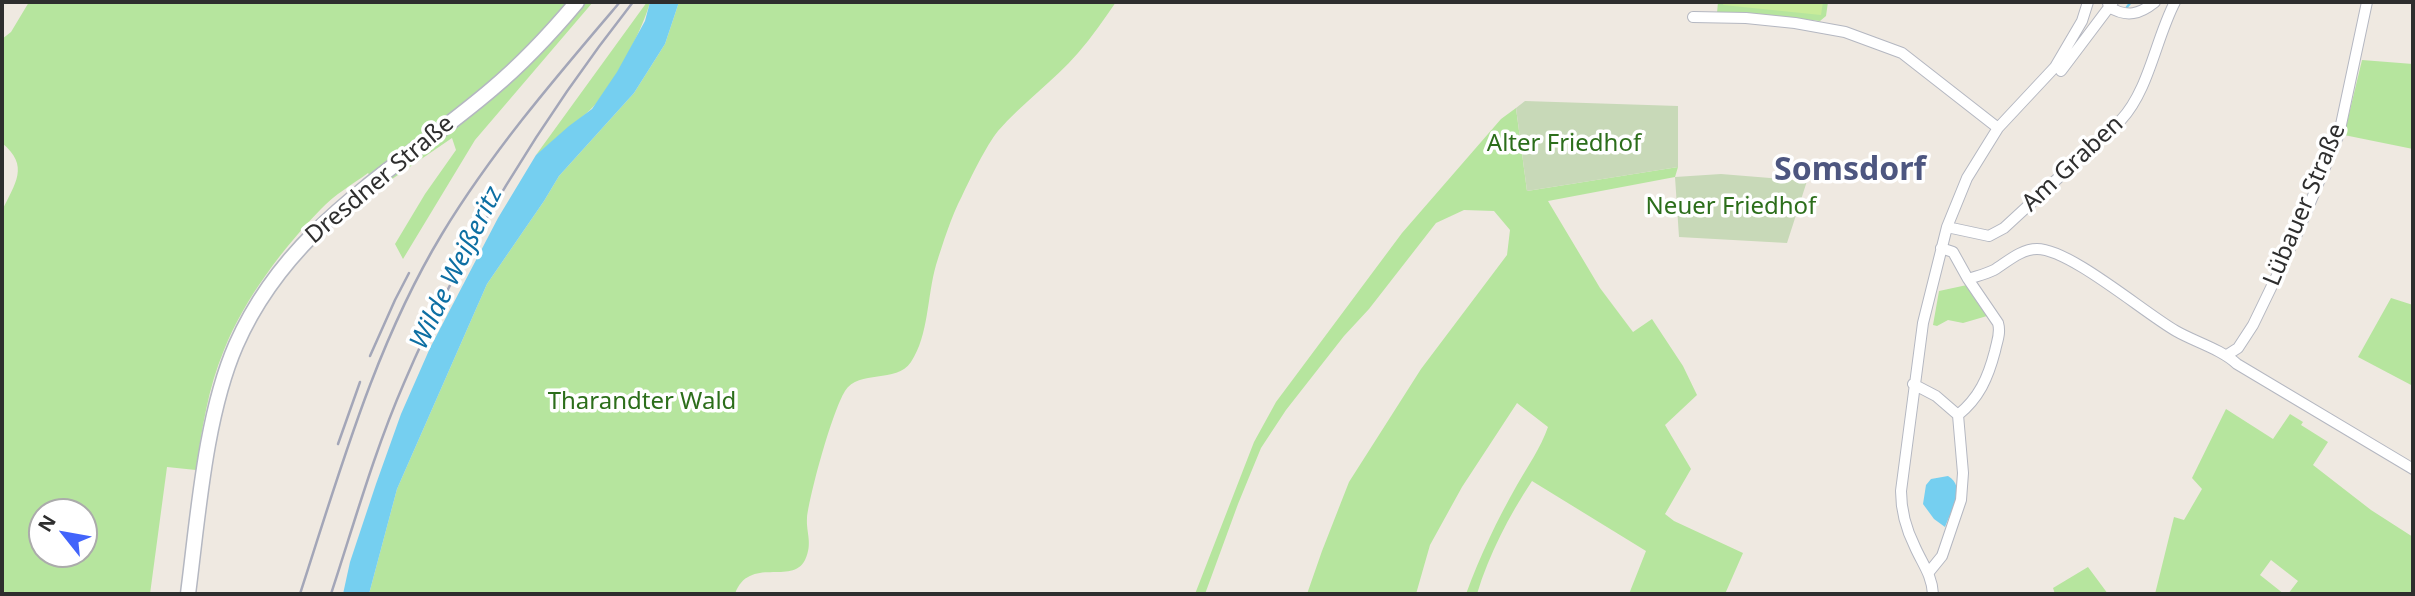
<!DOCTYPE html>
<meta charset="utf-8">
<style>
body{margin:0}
#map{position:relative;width:2415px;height:596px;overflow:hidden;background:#efe9e1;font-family:"Noto Sans",sans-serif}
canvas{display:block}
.frame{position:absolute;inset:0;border:4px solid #2e2e2e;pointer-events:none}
.north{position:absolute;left:28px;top:498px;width:70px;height:70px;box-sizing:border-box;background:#fff;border:2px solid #ababab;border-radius:50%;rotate:301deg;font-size:19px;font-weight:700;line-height:28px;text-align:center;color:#2e2e2e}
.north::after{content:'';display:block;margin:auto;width:24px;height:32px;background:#4264fb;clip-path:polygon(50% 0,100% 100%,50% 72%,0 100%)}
</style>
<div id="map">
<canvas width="2415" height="596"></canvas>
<div class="frame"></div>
<div class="north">N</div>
</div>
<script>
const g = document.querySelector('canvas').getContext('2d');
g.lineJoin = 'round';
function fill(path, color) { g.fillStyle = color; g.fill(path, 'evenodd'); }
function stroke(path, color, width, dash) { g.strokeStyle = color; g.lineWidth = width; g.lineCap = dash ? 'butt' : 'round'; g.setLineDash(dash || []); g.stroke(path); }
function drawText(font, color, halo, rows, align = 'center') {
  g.font = font + ' "Noto Sans",sans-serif'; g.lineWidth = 7; g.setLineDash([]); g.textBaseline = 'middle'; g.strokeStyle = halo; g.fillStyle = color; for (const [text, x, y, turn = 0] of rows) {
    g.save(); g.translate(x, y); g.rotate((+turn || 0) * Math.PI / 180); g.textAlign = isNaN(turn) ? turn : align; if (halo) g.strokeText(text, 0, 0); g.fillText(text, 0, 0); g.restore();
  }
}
fill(new Path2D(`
 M29 2H593L475 140 403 259 395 244 425 194 456 150 452 138 379 188 368 173C353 184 334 195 321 209 283 248 245 298 224 350 208 388 202 429 196 470L167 467 150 594H2V211C15 183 30 166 2 143V39L11 32ZM42 512H84V554H42Z
 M647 2H650C643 29 611 92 590 110 573 126 554 140 536 155Z
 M679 2H1116C1104 19 1092 37 1078 53 1054 81 1022 103 998 131 986 146 971 177 962 196 951 217 943 243 936 265 927 296 929 335 911 362 896 384 859 369 845 391 832 412 810 493 807 518 806 533 813 543 805 560 792 586 749 555 735 594H369L397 489 487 284 544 201 559 176 634 93 665 44Z
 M1718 2H1828L1826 16 1820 21 1801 19 1788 22 1717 13Z
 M2362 60 2413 64V149L2344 135Z
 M1516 108 1527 191 1678 167 1675 177 1548 201 1600 288 1633 332 1652 319 1683 366 1697 395 1665 425 1691 469 1665 514 1674 521 1743 553 1725 594H1629L1646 551 1532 481C1509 516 1489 554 1477 594H1466C1480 556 1497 520 1517 485 1529 464 1540 449 1548 427L1517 403 1462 487 1430 545 1416 594H1307L1322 551 1349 482 1421 369 1507 255 1510 230 1494 211 1464 210 1436 223 1369 309 1344 336 1286 410 1261 448 1238 504 1205 594H1195L1254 442 1276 402 1402 233 1501 119Z
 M1967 285 1987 316 1963 323 1948 320 1937 326 1933 325 1939 291Z
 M2391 298 2413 305V386L2358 357Z
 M2226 409 2273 439 2290 414 2303 422 2301 425 2328 442 2313 465 2371 510 2413 537V594H2288L2298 581 2271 560 2260 575 2284 594H2155L2174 517 2184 520 2202 489 2192 478Z
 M2088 567 2108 594H2055L2053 588Z`), '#b6e59e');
fill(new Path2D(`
 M1525 101 1678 106V167L1527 191 1516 108Z
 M1721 174 1807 181 1787 243 1679 237 1675 177Z`), '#c8d9b8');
fill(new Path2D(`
 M1724 2H1823L1821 15 1723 5Z`), '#c9ec9a');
fill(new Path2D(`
 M650 2H679L665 44 634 93 559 176 544 201 487 284 397 489 369 594H343L350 562 376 484 401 414 430 348 498 218 536 155 569 126 592 109 617 72 645 21Z
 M1948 476C1967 487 1951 511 1945 527L1934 519 1923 504 1926 485 1931 479Z`), '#75cff0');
stroke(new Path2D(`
 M2127 7 2131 2`), '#75cff0', 2.5);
const minor = new Path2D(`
 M2108 3 2109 7C2127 18 2140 14 2155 2
 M1693 17 1746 18 1795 23 1845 32 1902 53 1998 128
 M2061 71 2113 2
 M1947 227 1989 236 2004 228 2121 120C2149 90 2156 38 2175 2
 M1941 248 1953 252 1968 279C1977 276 1986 274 1994 270 2007 262 2021 249 2037 249 2070 249 2143 312 2176 331 2195 342 2221 349 2237 364L2413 469
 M2227 355 2238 348 2253 325 2297 234 2339 134 2367 2
 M1913 384 1936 396 1958 415 1963 473 1961 500 1942 556 1929 572
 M1958 415C1979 398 1988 378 1995 351 1997 341 2001 333 1998 323L1968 279
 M1933 594C1932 575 1922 563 1915 547 1906 529 1901 511 1901 491L1923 323 1947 227 1967 178 1980 157 1998 128 2055 67 2082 21 2088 2`);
const secondary = new Path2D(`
 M188 594C198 517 205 416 236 345 289 224 397 170 492 89 523 63 551 33 577 2`);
stroke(minor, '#b4b7c1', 12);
stroke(secondary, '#b4b7c1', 17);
stroke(minor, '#fff', 10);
stroke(secondary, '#fff', 14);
stroke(new Path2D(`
 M370 356 395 300 409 273
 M338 444 360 382
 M300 594C340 471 375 345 442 234 493 150 557 76 620 2
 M331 594C354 524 374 452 404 383 460 251 544 115 633 2`), '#a3a6b8', 2.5);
drawText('24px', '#2c6e1b', '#fff', [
 ["Alter Friedhof",1564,144],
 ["Neuer Friedhof",1731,207],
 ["Tharandter Wald",642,402]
]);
drawText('24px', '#2e2e2e', '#fff', [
 ["Am Graben",2073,164,-43],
 ["Dresdner Straße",380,180,-40],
 ["Lübauer Straße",2305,205,-67]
]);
drawText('italic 26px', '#0d6fa3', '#fff', [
 ["Wilde Weißeritz",457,268,-64]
]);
drawText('bold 32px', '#4d5680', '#fff', [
 ["Somsdorf",1850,171]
]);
</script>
